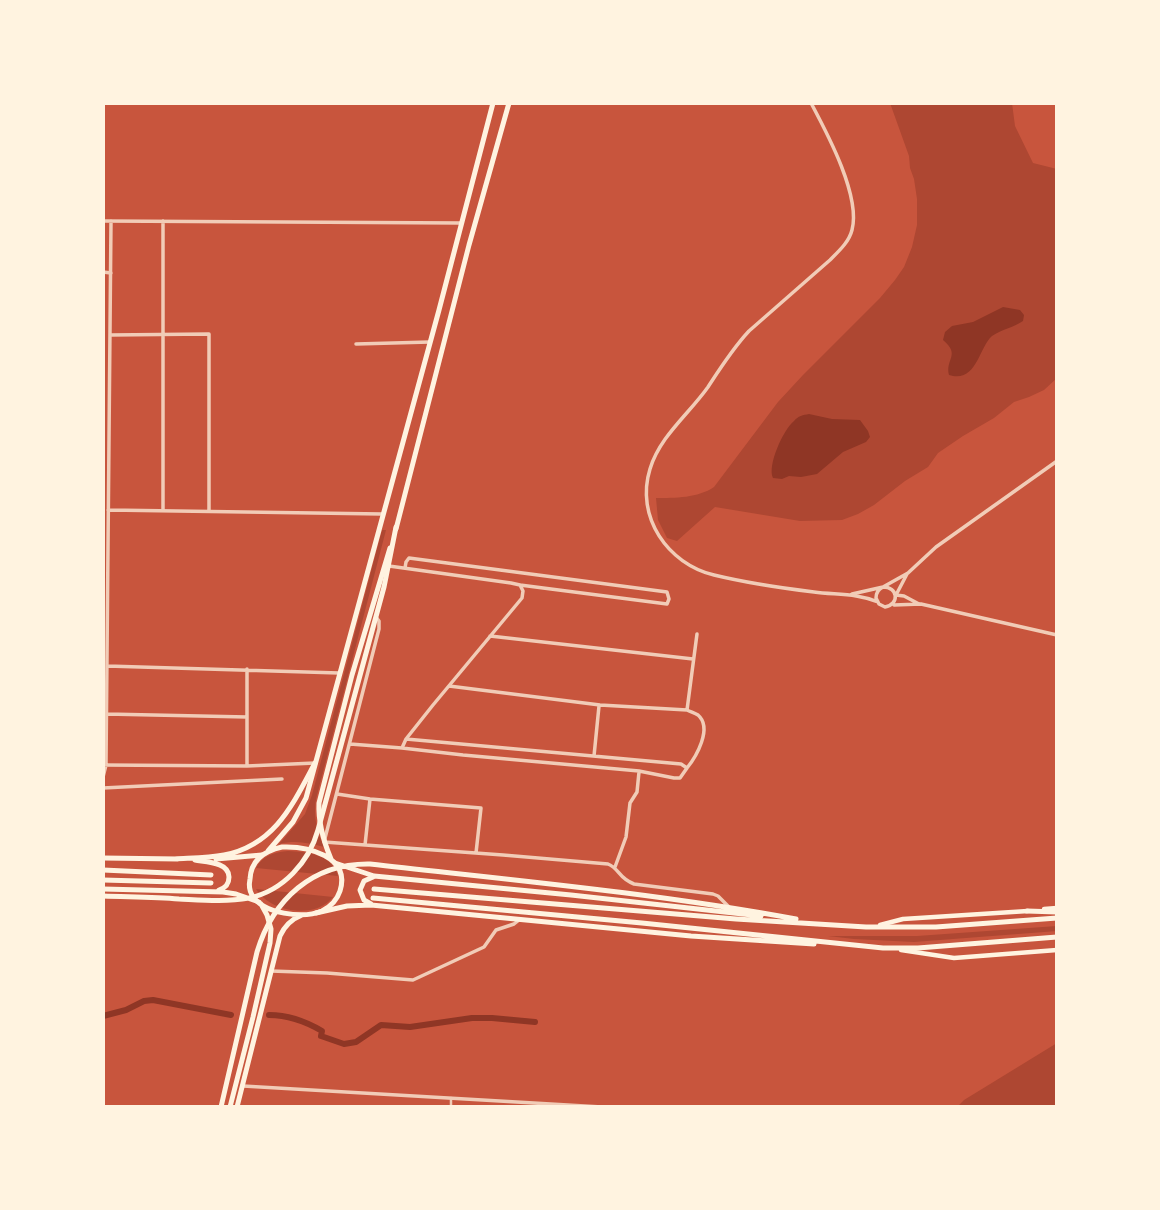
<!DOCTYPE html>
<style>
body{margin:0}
#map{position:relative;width:1160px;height:1210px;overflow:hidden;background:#c8553d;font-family:"DM Sans",sans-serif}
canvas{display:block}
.frame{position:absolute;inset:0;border:105px solid #fff3e0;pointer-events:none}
</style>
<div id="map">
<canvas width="1160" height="1210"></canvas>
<div class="frame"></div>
</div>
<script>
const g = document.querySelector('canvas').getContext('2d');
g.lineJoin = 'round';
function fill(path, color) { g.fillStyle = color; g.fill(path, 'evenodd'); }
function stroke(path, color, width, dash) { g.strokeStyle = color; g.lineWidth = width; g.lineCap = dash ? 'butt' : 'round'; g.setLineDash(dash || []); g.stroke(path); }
fill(new Path2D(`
 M890 103H1012L1015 126 1033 163 1057 169V378L1044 390 1029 397 1014 402 994 418 963 436 938 453 928 467 905 481 874 505 858 514 842 520 800 521 715 507 677 541 667 538 658 520 656 498C675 498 698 498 714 487L778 402 803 375 880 298 895 280 904 267 912 247 917 225V199L914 179 910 168 909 156Z
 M382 530H386L316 799C313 817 317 831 324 847 308 843 296 840 279 844L305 814 312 795Z
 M288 851C308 852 332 854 338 876L256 868C263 855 275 852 288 851Z
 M256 889 333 897C315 920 270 912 256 889Z
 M1057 926V931L914 942 854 939 828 936H917Z
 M1057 1043V1107H957L964 1100Z`), '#ae4732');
fill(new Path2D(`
 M1003 307 1020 310 1024 315 1023 321C1013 328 1002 329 992 336 978 349 977 383 949 375 945 359 961 355 943 340L945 332 952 326 973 322Z
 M809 414 832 419 860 420 868 431 870 437 866 442 843 452 817 474 801 477 789 476 782 479 773 478C767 466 783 430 794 421 798 416 803 415 809 414Z`), '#8f3625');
stroke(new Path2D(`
 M269 1015C289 1015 305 1021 322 1031L321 1036 344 1044 356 1042 381 1025 410 1027 472 1018H492L535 1022
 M103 1016 126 1010 144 1001 153 1000 231 1015`), '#8f3625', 6);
stroke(new Path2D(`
 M451 1107V1098
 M1024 1107H1034`), '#f1ccb7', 2.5);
stroke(new Path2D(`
 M811 103C827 133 861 196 852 230 849 242 839 251 830 260L749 331C733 348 721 367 708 387 689 414 660 436 650 469 635 517 668 564 714 575 747 583 781 588 814 592 836 595 857 593 878 602
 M103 221 461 223
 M103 272 111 273
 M110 335 209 334V511
 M356 344 430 342
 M108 510 382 514
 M163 510V221
 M389 566 511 583 520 585 523 591 522 598 433 705 406 739 402 748
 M405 568 406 562 409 558 667 592 669 599 667 604 520 585
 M907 574 896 595 904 596 919 604
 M852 594 883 587C898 587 900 604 885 607L879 604 876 598C876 593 879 589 883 587L908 573 936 547 1057 461
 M894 605 921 604 1057 635
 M376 617 379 621V629L324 842 503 855 608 864C620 869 618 878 634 884L713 894 718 896 729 907
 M490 636 693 659
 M107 666 339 673
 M247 669V765
 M449 686 600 705 687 710 697 634
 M106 714 247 717
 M350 744 402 748 463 755 639 771 674 778H680L687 768 681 764 406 739
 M594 756 599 706
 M103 765 247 766 315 763
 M687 768C696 757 713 728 698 715 695 713 691 712 687 710
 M103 777 106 765 111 221
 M103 788 282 779
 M337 794 370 799 481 808 476 853
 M365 845 370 799
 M615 867 626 837 630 803 637 792 639 772
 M271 971 327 973 413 980 484 947 496 930 514 924 519 920
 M243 1086 602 1107`), '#f1ccb7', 3.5);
stroke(new Path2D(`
 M1044 909 1057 908
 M880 925 903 919 1028 911
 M901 950 954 958 1057 950`), '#fff3e0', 4.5);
stroke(new Path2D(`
 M396 529 469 245 509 103
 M282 847C307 846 351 856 340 891 337 900 330 907 322 911 303 919 263 914 252 895 249 890 249 884 250 879 251 860 264 851 282 847Z
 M268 851 293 822 306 798 439 310 493 103
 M331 859C323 840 318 823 319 803L352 675 390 548
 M230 1107 253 1017 270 943 271 929 267 915 261 904
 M237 1107 280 936C284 927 292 919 302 915`), '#fff3e0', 5);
stroke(new Path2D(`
 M103 858 178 859
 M175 859C191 858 208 858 224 855 275 845 293 804 315 763
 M216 859 262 855
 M195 860C206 862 229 862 229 877 229 885 225 888 219 890
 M335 863 374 876 571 895 761 916
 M103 870 211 875
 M103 880 211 883
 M103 889 223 892 236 894 259 902
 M374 889 736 919 866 927H936L1057 918
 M103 896C128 897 154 897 179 899 202 900 226 902 249 898 283 891 309 862 318 830L384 587 396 527
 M373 898 642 923 883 948H918L1057 937
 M371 904 364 900 360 890 364 881 373 877
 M1027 911 1057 912
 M316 913 347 906 371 905 691 936 814 944
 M221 1107 257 952C273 899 313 863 370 864 512 880 655 893 796 919`), '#fff3e0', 5);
</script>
